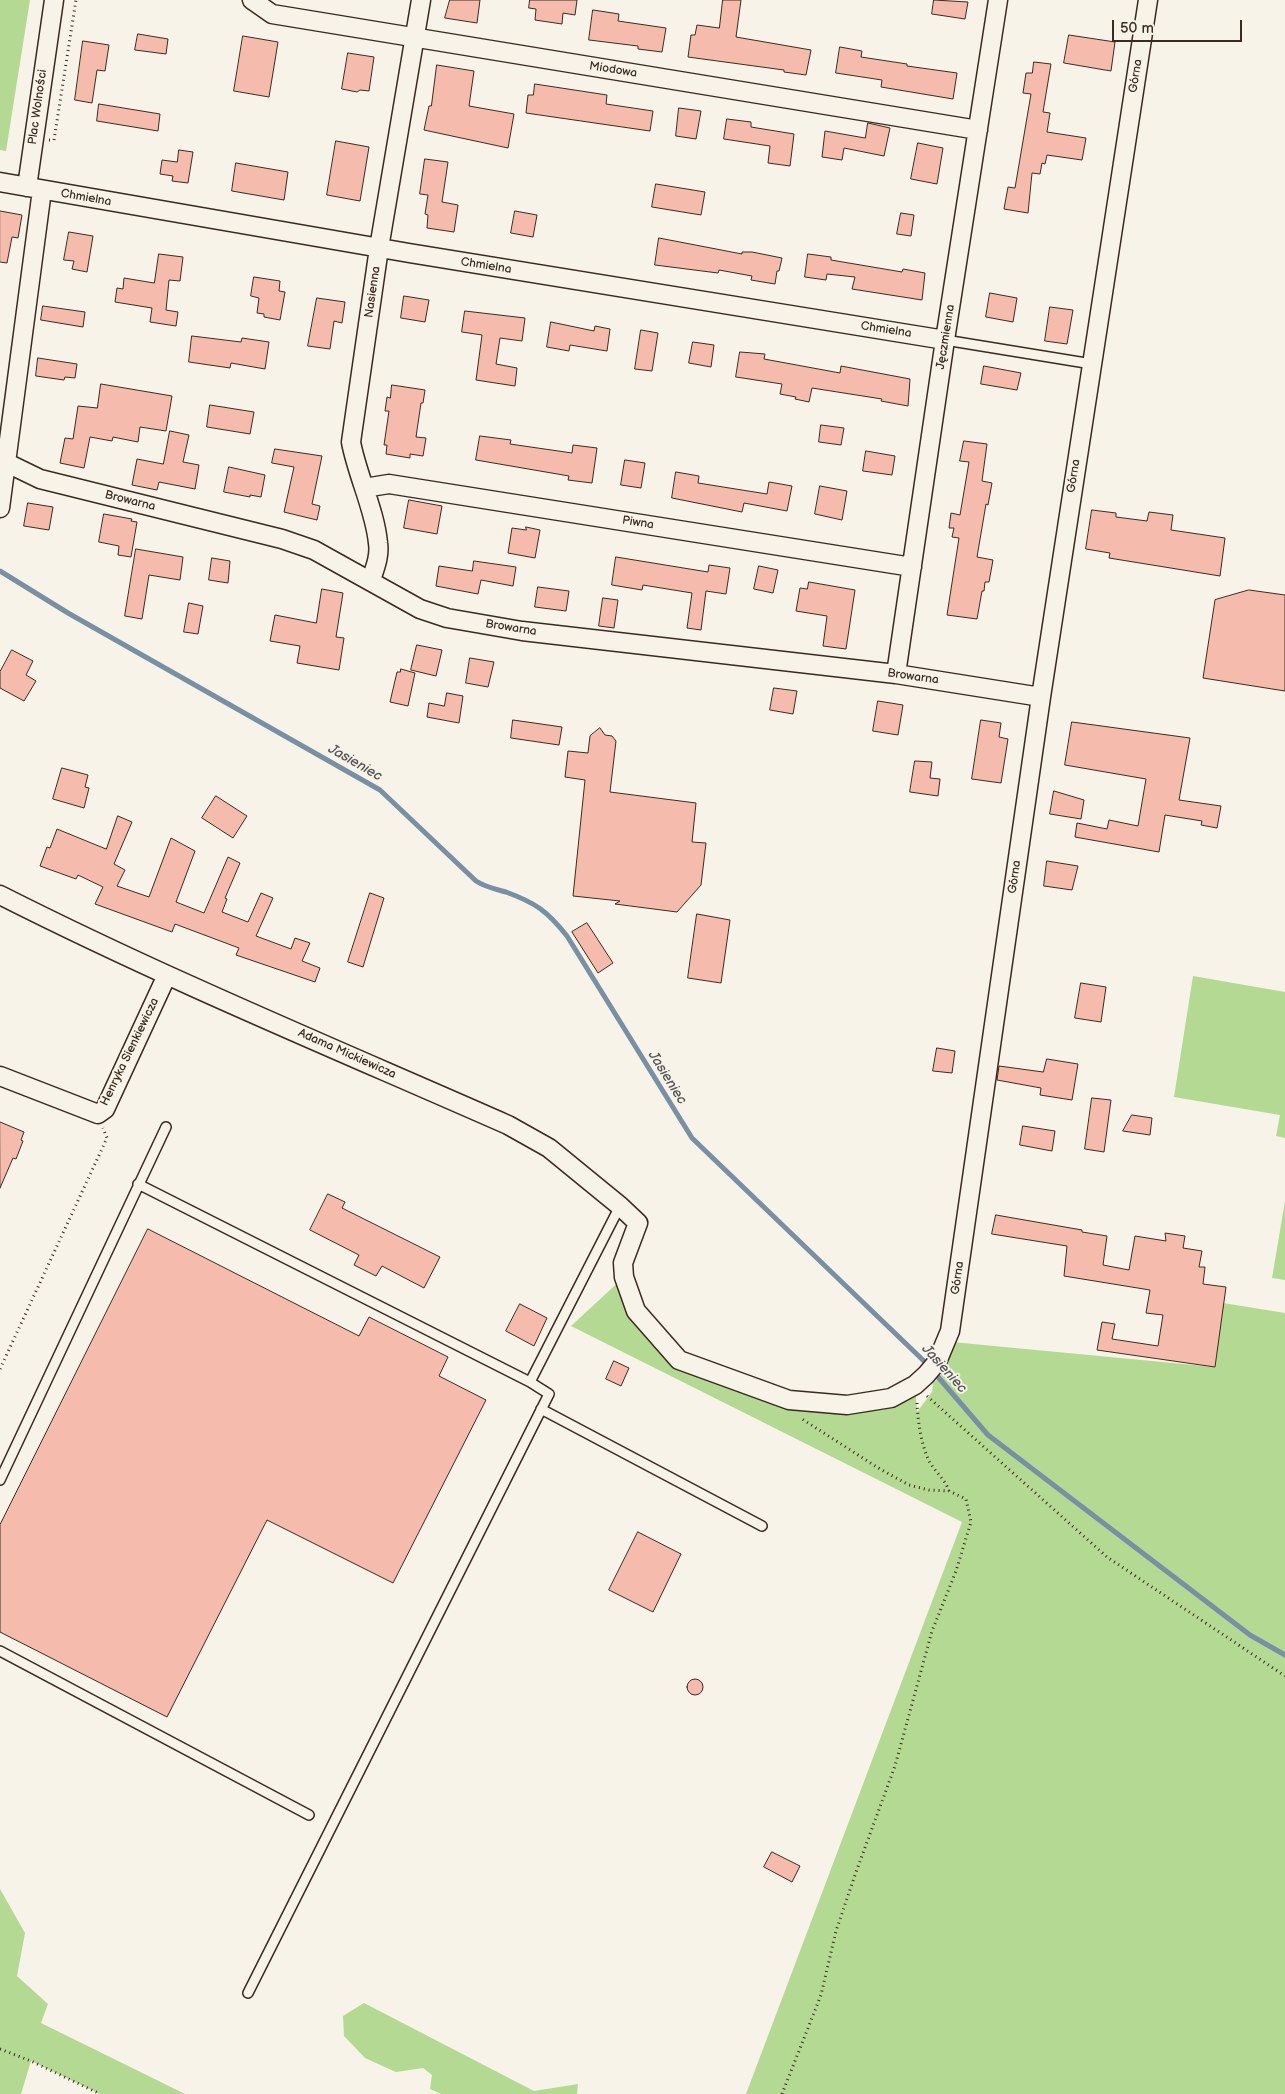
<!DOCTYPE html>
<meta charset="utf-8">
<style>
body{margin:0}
#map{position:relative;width:1285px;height:2094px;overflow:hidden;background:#f7f3e8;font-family:"Balsamiq Sans",sans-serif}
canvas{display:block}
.scale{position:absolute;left:1112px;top:20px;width:130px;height:22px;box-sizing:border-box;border:2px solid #3b2a1e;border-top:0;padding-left:6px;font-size:15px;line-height:18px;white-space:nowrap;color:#3b2a1e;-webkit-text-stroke:4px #f7f3e8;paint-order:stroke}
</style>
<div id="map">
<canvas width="1285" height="2094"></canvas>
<div class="scale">50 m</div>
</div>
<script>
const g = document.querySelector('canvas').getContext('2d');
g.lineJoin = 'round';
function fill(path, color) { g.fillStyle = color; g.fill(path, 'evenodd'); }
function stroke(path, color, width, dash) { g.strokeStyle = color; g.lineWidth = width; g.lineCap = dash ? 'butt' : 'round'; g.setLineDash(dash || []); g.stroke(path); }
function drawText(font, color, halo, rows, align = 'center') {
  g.font = font + ' "Balsamiq Sans",sans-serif'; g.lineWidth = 4; g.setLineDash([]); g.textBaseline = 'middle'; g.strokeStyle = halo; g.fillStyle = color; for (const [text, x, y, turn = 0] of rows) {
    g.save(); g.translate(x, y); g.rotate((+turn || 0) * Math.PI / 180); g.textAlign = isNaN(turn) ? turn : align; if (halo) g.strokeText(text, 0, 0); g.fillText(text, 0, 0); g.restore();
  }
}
fill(new Path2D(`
 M0 0H30L6 151 0 150Z
 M1193 976 1285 992V1138L1276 1136 1280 1115 1174 1097Z
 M1285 1201V1280L1272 1278Z
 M624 1277 679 1360 789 1400 847 1405 915 1385 917 1412 932 1392 933 1383 940 1377 952 1342 1215 1367 1223 1303 1285 1313V2094H746L962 1522 571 1326Z
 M0 1889 25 1933 17 1976 48 2004 41 2023 185 2094H100L31 2061 21 2094H0Z
 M364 2003 534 2091 578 2084 577 2094H441L430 2089 432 2075 423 2068 396 2072 365 2058 344 2036 343 2016Z`), '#b4d993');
stroke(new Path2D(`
 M0 571 68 613 380 790 476 881C485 887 495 889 506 892 536 903 547 911 567 936L692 1138 926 1363 988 1435 1250 1635 1285 1655`), '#788fa4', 5);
const building = new Path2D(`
 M450 0H480L477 23 445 18Z
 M530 0H577L575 15 563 13 562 24 535 20 536 9 529 8Z
 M723 0H741L736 37 811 50 806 75 784 72V70L688 57 691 35H695L697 25 719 28Z
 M934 0 968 2 965 19 932 14Z
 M593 10 619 14 618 21 666 28 662 52 638 49V46L589 40Z
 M138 34 168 39 166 54 135 50Z
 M1069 35 1115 42 1111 71 1064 63Z
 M243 36 278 42 269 97 234 91Z
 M83 41 109 45 105 71 97 70 92 103 75 100Z
 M840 47 862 51 861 57 907 64V66L957 73 953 99 881 87 882 80 836 73Z
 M348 53 374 57 369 91 360 90 357 92 342 89Z
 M1034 62 1051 64 1043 112 1050 113 1047 132 1086 138 1082 160 1047 155 1045 164 1042 163 1040 174 1032 173 1028 213 1004 209 1008 187 1015 188 1031 94 1023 93 1026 73H1032Z
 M437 65 474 71 469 106 514 114 508 148 424 130 429 106H431Z
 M535 84 607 95 606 104 653 111 650 131 526 113 528 95H533Z
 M99 104 160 114 158 131 97 121Z
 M679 108 701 111 696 139 676 136Z
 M727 119 751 122V127L794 134 790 166 768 163 770 146 724 139Z
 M868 123 890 128 884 156 844 148 842 160 822 157 825 131 865 138Z
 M336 141 369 147 360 201 327 195Z
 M918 143 943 148 937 184 911 179Z
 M179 150 193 152 188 183 172 181 173 176 160 174 162 160 177 162Z
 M425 159 448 162 442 202 458 205 454 232 427 228 428 215 425 214 428 195 420 194Z
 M236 163 288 172 284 200 232 191Z
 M656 184 705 192 701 215 652 207Z
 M0 211 22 215 18 238 12 237 7 263 0 262Z
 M515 211 537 215 533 237 511 233Z
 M901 213 914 215 911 236 897 234Z
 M69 232 93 236 87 272 72 269 74 261 64 260Z
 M659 238 742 254V252H752L782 258 779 271H777L775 284 751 280 752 276 719 270 718 273 655 265Z
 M159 254 183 257 180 281 169 280 166 310 178 312 176 326 150 322 152 308 115 302 117 288 123 289 124 278 154 283Z
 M808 254 831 257V260L902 272 903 269 925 273 922 300 852 289 855 277 827 274 826 280 805 277Z
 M254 277 280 281 279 291 285 292 280 320 264 317V314L257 313 259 298 251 296Z
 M990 293 1017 298 1013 322 986 317Z
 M404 296 429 300 425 322 401 318Z
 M317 298 345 302 342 323 334 321 330 349 308 346Z
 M43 306 85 312 83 327 41 320Z
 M1050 307 1073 310 1067 344 1045 341Z
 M465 311 525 318 522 341 500 338 496 364 517 368 515 386 476 380 482 335 462 332Z
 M551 322 594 331 595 326 610 329 607 351 570 345 569 351 547 347Z
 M641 330 658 333 652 371 635 369Z
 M192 336 241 342 242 338 269 342 265 369 231 363 230 368 189 362Z
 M693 342 714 345 711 367 689 363Z
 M740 352 765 354 764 359 840 373 841 366 910 379 908 406 881 401 882 399 812 388 809 402 795 399 796 397 780 394 782 384 736 377Z
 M38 358 77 364 75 378 65 377 64 380 36 376Z
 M984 366 1021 373 1017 390 981 384Z
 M101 384 172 396 166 431 140 427 138 442 113 437 112 441 90 437 84 468 60 463 65 438 73 439 78 406 97 408Z
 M392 385 425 390 423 403H421L416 437 426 438 423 456 410 454V458L386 454 387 445H384L389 411H385L387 397 390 398Z
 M210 405 254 412 250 434 207 427Z
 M821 425 844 428 841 445 819 442Z
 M170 431 189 435 183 462 199 465 195 489 159 482 157 490 132 485 137 459 163 464Z
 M480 436 511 440 510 444 572 453 573 445 597 448 592 483 568 480 569 476 476 460Z
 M964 441 987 444 982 481 992 483 988 505 986 504 977 557 993 560 989 582H985L984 591H982L977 619 947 615 959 538 952 537 954 528H949L951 513 960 515 969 462 960 461Z
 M275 449 322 456 312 504 320 506 317 520 284 512 294 467 272 463Z
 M866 451 895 456 892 475 863 471Z
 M625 460 645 463 641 488 621 485Z
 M229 467 265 475 261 497 250 495V497L224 492Z
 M676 472 699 476 698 483 767 494 769 482 792 486 787 511 744 503 742 512 672 498Z
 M820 486 847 491 842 520 815 514Z
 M409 500 442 506 437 534 404 528Z
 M28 503 53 507 49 530 24 526Z
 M1092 510 1116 513V517L1147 521 1149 512 1173 515 1171 530 1225 538 1220 576 1109 558 1110 553 1086 549Z
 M104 514 132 519 131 521 137 522 131 557 118 555 119 546 99 542Z
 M526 527 540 530 535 558 508 553 512 528 526 530Z
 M136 549 183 557 180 580 149 575 142 619 125 616Z
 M616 557 708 572 709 565 730 568 726 594 706 591 701 630 687 628 692 593 643 585 642 590 612 585Z
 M212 558 230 561 228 583 209 580Z
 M474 561 516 567 513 586 481 580 478 594 436 586 439 566 472 571Z
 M759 566 778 570 773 593 754 589Z
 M809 582 855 590 846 649 823 646 827 616 796 611 800 588 807 589Z
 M538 587 569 591 566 611 535 607Z
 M322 589 343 593 336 637 344 638 339 670 297 663 300 646 270 641 275 615 316 623Z
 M1249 590 1285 595V691L1203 678 1215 600Z
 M603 598 618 600 614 628 599 626Z
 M189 603 203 606 198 634 184 632Z
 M417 645 442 650 436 676 411 670Z
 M12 650 33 661 26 675 36 681 24 701 0 688V672Z
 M470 658 494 662 488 687 466 683Z
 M401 669 415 673 408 706 390 702 397 672H400Z
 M774 688 797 691 793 714 770 710Z
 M447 693 463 696 459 723 427 717 429 703 444 706Z
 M878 701 903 705 898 735 873 731Z
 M513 720 562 727 559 745 511 738Z
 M981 720 1001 723 999 737 1008 739 1001 783 972 779Z
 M1072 722 1190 738 1179 800 1221 806 1217 828 1201 825 1202 821 1165 815 1159 852 1075 837 1077 823 1107 829 1109 820 1138 826 1146 779 1065 765Z
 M600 728 605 735 612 736 616 741 610 792 696 803 692 842 706 843 701 885 677 912 615 904 620 901 573 896 585 780 565 777 568 751 588 753 590 736Z
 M915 761 932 762 930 778 940 779 938 796 910 792Z
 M62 768 88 775 85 787 89 788 84 808 53 799Z
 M1054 791 1084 800 1081 819 1050 814Z
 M216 796 247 816 233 838 202 818Z
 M118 816 132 822 114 864 125 870 117 886 149 897 171 838 195 851 176 902 204 913 228 857 240 863 225 898 227 899 222 912 248 922 261 893 273 898 256 936 291 949 295 938 310 943 302 961 320 968 315 982 236 955 239 948 175 924 172 932 95 904 103 887 78 875 76 879 40 866 47 847 50 848 57 829 106 849Z
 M1047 861 1078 866 1072 890 1044 886Z
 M370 893 384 898 363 967 348 962Z
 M697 914 730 920 721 983 688 978Z
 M587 923 613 963 598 973 572 932Z
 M1081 983 1106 987 1101 1022 1075 1018Z
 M937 1048 955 1051 952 1073 933 1071Z
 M1047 1059 1078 1064 1072 1100 1040 1095 1041 1088 997 1080 999 1066 1043 1072Z
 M1092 1098 1111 1100 1104 1152 1085 1149Z
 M1132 1115 1152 1118 1150 1135 1123 1131Z
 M0 1122 24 1132 21 1140 23 1141 16 1159 13 1158 0 1188Z
 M1023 1126 1055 1131 1052 1151 1020 1145Z
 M328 1194 345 1202 342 1208 440 1257 424 1288 382 1266 376 1276 354 1265 359 1255 310 1230Z
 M996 1215 1082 1230V1232L1107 1236 1103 1265 1129 1270 1135 1236 1166 1241 1165 1233 1185 1236 1183 1248 1202 1251 1199 1267H1205L1203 1284 1226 1287 1215 1367 1097 1350 1102 1322 1115 1324 1112 1339 1158 1346 1163 1315 1146 1313 1150 1290 1064 1276 1067 1246 992 1234Z
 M148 1229 359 1336 369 1317 448 1357 439 1376 486 1400 393 1583 267 1520 167 1717 0 1632V1525Z
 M520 1304 547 1318 534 1346 506 1331Z
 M614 1361 629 1368 621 1386 606 1379Z
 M638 1532 681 1554 653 1612 609 1590Z
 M687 1687a8 8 0 1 1 16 0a8 8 0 1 1-16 0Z
 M772 1852 800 1866 792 1882 764 1867Z`);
fill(building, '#f5bcae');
stroke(building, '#3b2a1e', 1);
const service = new Path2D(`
 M945 340 1092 364
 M138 1184 530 1382
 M541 1409 762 1526
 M0 1480 166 1127
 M0 1651 309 1815
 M248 1993 549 1394 530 1382 620 1206`);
const minor = new Path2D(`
 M252 0 272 14 978 130
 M0 182 409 253 945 340
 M27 187 54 0
 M7 463 40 479 282 539 314 550 420 609 447 618 522 631 896 674 1041 697
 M364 488 389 484 912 567
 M0 508 42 190
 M371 580C375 568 380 556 378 543 375 510 357 475 351 442L379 248 421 0
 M896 674 945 340 998 0
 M0 895C166 979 338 1050 508 1125L549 1148 620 1206 638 1223 623 1263 624 1277 636 1311 679 1360 789 1400 847 1405 891 1398 915 1385 926 1375 937 1362 950 1331 1041 697 1148 0
 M0 1076 98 1114 105 1109 167 975`);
stroke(service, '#3b2a1e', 12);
stroke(minor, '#3b2a1e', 21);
stroke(new Path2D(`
 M49 140H54L76 0
 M0 1369 107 1138 103 1128
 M927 1396 1107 1557 1285 1676
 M917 1403C918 1422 921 1444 929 1461 935 1472 945 1479 949 1491
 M0 2049 31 2061 100 2094
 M782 2094 821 1995 836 1931 856 1872 895 1766 932 1631 956 1571 971 1522 966 1499 949 1491 929 1490 909 1485 880 1469 802 1419`), '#3b2a1e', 3, [1, 4]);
stroke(service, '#f7f3e8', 9);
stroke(minor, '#f7f3e8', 18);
drawText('12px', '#3b2a1e', '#f7f3e8', [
 ["Miodowa",613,70,9],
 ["Górna",1136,76,-81],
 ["Plac Wolności",38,107,-82],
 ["Chmielna",86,198,10],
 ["Chmielna",486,266,9],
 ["Nasienna",373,292,-82],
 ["Chmielna",886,330,9],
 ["Jęczmienna",946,337,-81],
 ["Górna",1074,476,-81],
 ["Browarna",130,501,14],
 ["Piwna",638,523,9],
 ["Browarna",511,628,9],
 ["Browarna",913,677,8],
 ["Górna",1015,877,-82],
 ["Henryka Sienkiewicza",130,1052,-64],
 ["Adama Mickiewicza",347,1054,24],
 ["Górna",958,1278,-82]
]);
drawText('italic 14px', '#545456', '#f7f3e8', [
 ["Jasieniec",355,763,30],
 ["Jasieniec",667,1078,58],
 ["Jasieniec",944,1369,48]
]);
</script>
